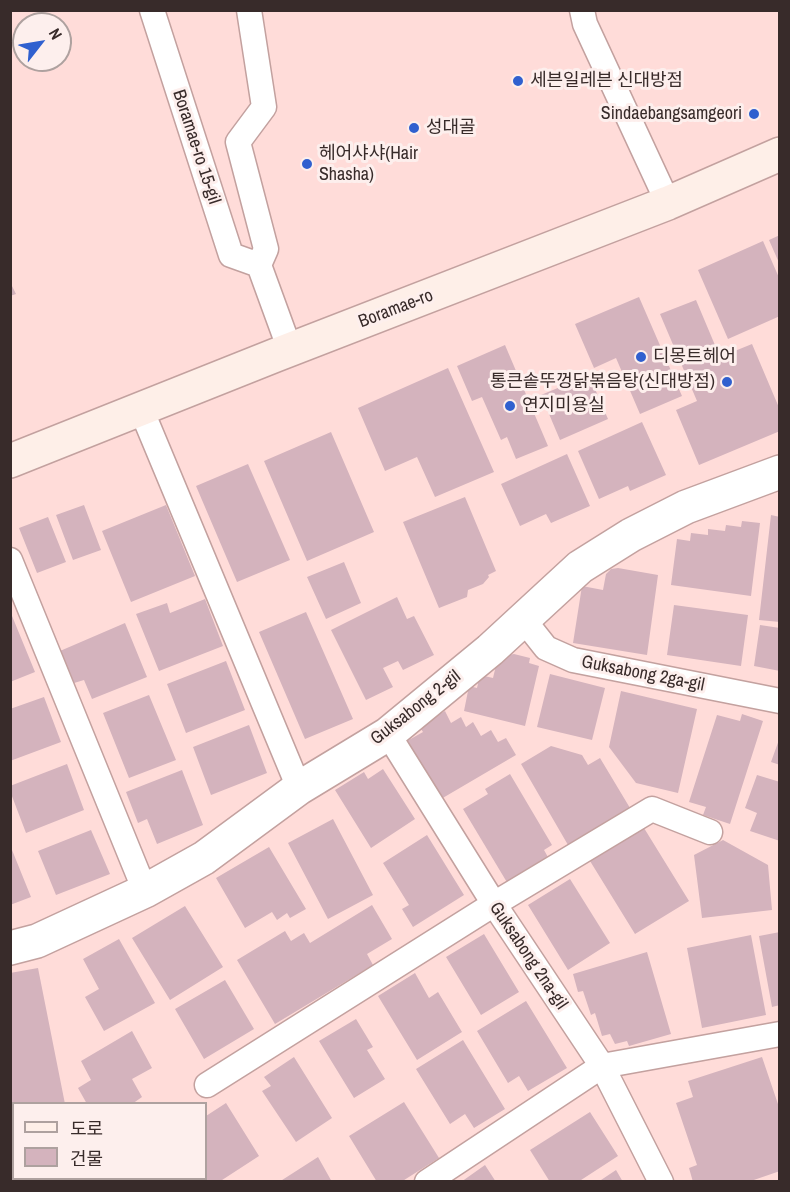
<!DOCTYPE html>
<meta charset="utf-8">
<style>
body{margin:0}
#map{position:relative;width:790px;height:1192px;overflow:hidden;background:#ffdcd9;font-family:"Archivo Narrow","Noto Sans KR",sans-serif}
canvas{display:block}
.frame{position:absolute;inset:0;border:12px solid #382b2a;pointer-events:none}
.legend{position:absolute;left:12px;top:1102px;width:195px;height:78px;box-sizing:border-box;background:#fdefed;border:2px solid #aea19f;margin:0;padding:8px 10px;list-style:none;font-size:18px;color:#382b2a}
.legend li{display:flex;align-items:center;gap:12px;height:30px}
.legend b{width:30px;border:2px solid #aea19f}
.north{position:absolute;left:12px;top:12px;width:60px;height:60px;box-sizing:border-box;background:#fdefed;border:2px solid #aea19f;border-radius:50%;rotate:59deg;font-size:16px;font-weight:700;line-height:24px;text-align:center;color:#382b2a}
.north::after{content:'';display:block;margin:auto;width:21px;height:27px;background:#3060cf;clip-path:polygon(50% 0,100% 100%,50% 72%,0 100%)}
</style>
<div id="map">
<canvas width="790" height="1192"></canvas>
<div class="frame"></div>
<ul class="legend">
<li><b style="height:8px;background:#feefe8"></b>도로</li>
<li><b style="height:16px;background:#d4b3bd"></b>건물</li>
</ul>
<div class="north">N</div>
</div>
<script>
const g = document.querySelector('canvas').getContext('2d');
g.lineJoin = 'round';
function fill(path, color) { g.fillStyle = color; g.fill(path, 'evenodd'); }
function stroke(path, color, width, dash) { g.strokeStyle = color; g.lineWidth = width; g.lineCap = dash ? 'butt' : 'round'; g.setLineDash(dash || []); g.stroke(path); }
function drawText(font, color, halo, rows, align = 'center') {
  g.font = font + ' "Archivo Narrow","Noto Sans KR",sans-serif'; g.lineWidth = 6; g.setLineDash([]); g.textBaseline = 'middle'; g.strokeStyle = halo; g.fillStyle = color; for (const [text, x, y, turn = 0] of rows) {
    g.save(); g.translate(x, y); g.rotate((+turn || 0) * Math.PI / 180); g.textAlign = isNaN(turn) ? turn : align; if (halo) g.strokeText(text, 0, 0); g.fillText(text, 0, 0); g.restore();
  }
}
fill(new Path2D(`
 M780 235V265L769 240Z
 M763 241 780 280V316L728 339 698 270Z
 M10 282 16 294 10 296Z
 M639 297 682 396 640 414 616 358 594 368 575 324Z
 M696 300 720 357 752 344 780 410V431L699 465 676 410 697 401 660 314Z
 M505 345 548 446 516 459 507 437 501 440 482 397 472 401 457 366Z
 M448 368 494 472 435 497 417 457 385 471 358 408Z
 M589 375 608 419 560 440 541 395Z
 M642 422 666 475 630 491 628 486 599 499 578 451Z
 M331 432 374 532 307 561 264 461Z
 M567 454 590 506 551 523 546 514 520 526 501 484Z
 M248 464 290 560 237 582 196 486Z
 M465 497 496 571 488 575 489 577 483 584 468 590 467 597 439 608 403 522Z
 M84 505 101 550 73 560 56 515Z
 M166 505 195 576 131 602 102 531Z
 M771 515 780 517V622L759 620Z
 M48 517 66 562 37 573 19 528Z
 M742 521 760 523 751 596 671 585 677 539 690 541 691 533 708 535V529L725 531 726 525 741 527Z
 M344 562 361 603 326 619 307 577Z
 M618 568 658 575 647 655 573 643 582 586 603 590 606 574 611 569Z
 M397 597 407 619 414 616 434 655 403 670 398 661 383 668 393 687 366 700 331 630Z
 M205 599 223 646 159 671 136 614 167 603 170 613Z
 M674 605 748 615 741 666 667 655Z
 M10 611 35 672 10 682Z
 M306 612 353 719 305 739 259 632Z
 M125 623 147 677 92 699 84 680 74 683 60 651Z
 M760 625 780 628V671L754 666Z
 M514 654 530 658 529 663 539 666 525 726 464 711 469 686 477 688 480 675 493 678 498 657Z
 M226 661 245 710 186 733 167 684Z
 M550 674 605 688 592 740 537 727Z
 M621 691 697 709 678 793 636 783 609 747Z
 M149 695 176 760 129 778 103 713Z
 M44 697 61 742 10 761V709Z
 M445 711 451 723 461 717 466 727 473 722 481 736 491 730 498 742 506 738 516 755 441 799 407 741 423 732 419 726Z
 M742 714 763 721 730 824 703 815 706 807 689 802 717 715 740 721Z
 M249 725 267 773 211 795 193 747Z
 M780 737V765L771 762Z
 M551 746 582 755 588 765 600 758 630 808 568 845 521 764Z
 M67 764 84 810 26 833 10 791V786Z
 M383 769 415 819 371 848 335 790 364 772 368 779Z
 M182 770 203 825 157 844 147 819 138 823 126 792Z
 M510 774 552 845 544 850 549 859 508 884 463 809 488 794 485 789Z
 M757 775 780 782V841L750 831 757 813 745 808Z
 M333 819 373 895 328 919 288 843Z
 M644 828 689 901 635 934 590 861Z
 M91 830 110 874 56 895 38 851Z
 M427 835 464 895 413 927 402 909 409 905 383 863Z
 M723 840 768 865 772 910 702 918 694 855Z
 M10 845 31 897 10 905Z
 M269 847 306 909 290 918 287 913 277 920 272 912 245 928 216 878Z
 M570 879 610 943 568 970 528 905Z
 M372 905 392 939 367 954 373 965 275 1024 237 960 285 931 291 941 304 933 310 943Z
 M185 906 223 967 170 1000 132 938Z
 M780 932V1005L772 1007 759 936Z
 M484 934 519 992 481 1015 446 957Z
 M751 935 766 1015 702 1028 687 948Z
 M119 939 155 1003 104 1031 85 997 99 989 83 959Z
 M647 952 671 1034 629 1046 627 1041 615 1044 610 1034 602 1036 595 1013 591 1015 583 991 578 992 573 974Z
 M38 968 65 1104H14V1160L10 1161V973Z
 M415 973 429 998 438 992 462 1032 417 1060 378 996Z
 M225 980 254 1029 204 1059 175 1009Z
 M526 1001 567 1068 528 1091 519 1076 508 1083 477 1031Z
 M356 1019 373 1047 367 1050 385 1079 354 1098 319 1041Z
 M132 1031 152 1068 132 1079 142 1097 132 1104H87L78 1088 91 1080 81 1061Z
 M463 1040 505 1109 474 1128 465 1114 450 1124 416 1069Z
 M294 1057 332 1118 296 1142 262 1091 271 1086 264 1077Z
 M762 1057 780 1110V1171L748 1182H693L689 1168 697 1165 676 1103 693 1097 688 1081Z
 M404 1102 439 1158 401 1182H377L349 1136Z
 M226 1103 259 1156 219 1182H182L180 1178H206V1116Z
 M590 1112 618 1156 578 1182H550L530 1150Z
 M318 1157 332 1182H279Z
 M485 1165 496 1182H461Z
 M616 1170 623 1182H598Z
 M14 1178H82L83 1182H15Z
 M97 1178H161L162 1182H98Z`), '#d4b3bd');
const lane = new Path2D(`
 M152 10 231 255 259 265
 M249 10 264 107 238 142 266 249 259 265
 M582 10 585 24 668 203
 M259 265 290 350
 M141 409 299 788
 M10 560 145 891
 M523 619 546 648 573 660 780 701
 M388 734 494 904 602 1066 661 1182
 M207 1085 494 904 652 809 710 832
 M427 1182 602 1066 780 1034`);
const street = new Path2D(`
 M10 948 37 941 145 891 204 858 299 788 388 734 490 650 580 567 631 535 686 507 780 472`);
const secondary = new Path2D(`
 M10 461 276 355 668 203 780 154`);
stroke(lane, '#c3a19f', 27);
stroke(street, '#c3a19f', 36);
stroke(secondary, '#c3a19f', 36);
stroke(lane, '#fff', 24);
stroke(street, '#fff', 33);
stroke(secondary, '#feefe8', 33);
for (const [x, y, r, color] of [
 [518,81,6,"#3060cf"],
 [754,114,6,"#3060cf"],
 [414,128,6,"#3060cf"],
 [307,164,6,"#3060cf"],
 [641,357,6,"#3060cf"],
 [727,382,6,"#3060cf"],
 [510,406,6,"#3060cf"]
]) { const dot = new Path2D(); dot.arc(x, y, r, 0, 2 * Math.PI); g.fillStyle = color; g.fill(dot); stroke(dot, '#fdefed', 2); }
drawText('18px', '#382b2a', '#fdefed', [
 ["세븐일레븐 신대방점",530,81],
 ["Sindaebangsamgeori",742,114,"right"],
 ["성대골",426,128],
 ["헤어샤샤(Hair",319,154],
 ["Shasha)",319,175],
 ["디몽트헤어",653,357],
 ["통큰솥뚜껑닭볶음탕(신대방점)",715,382,"right"],
 ["연지미용실",522,406]
], 'left');
drawText('18px', '#382b2a', '#fdefed', [
 ["Boramae-ro 15-gil",196,147,72],
 ["Boramae-ro",396,309,-21],
 ["Guksabong 2ga-gil",643,674,11],
 ["Guksabong 2-gil",416,708,-38],
 ["Guksabong 2na-gil",528,956,56]
]);
</script>
